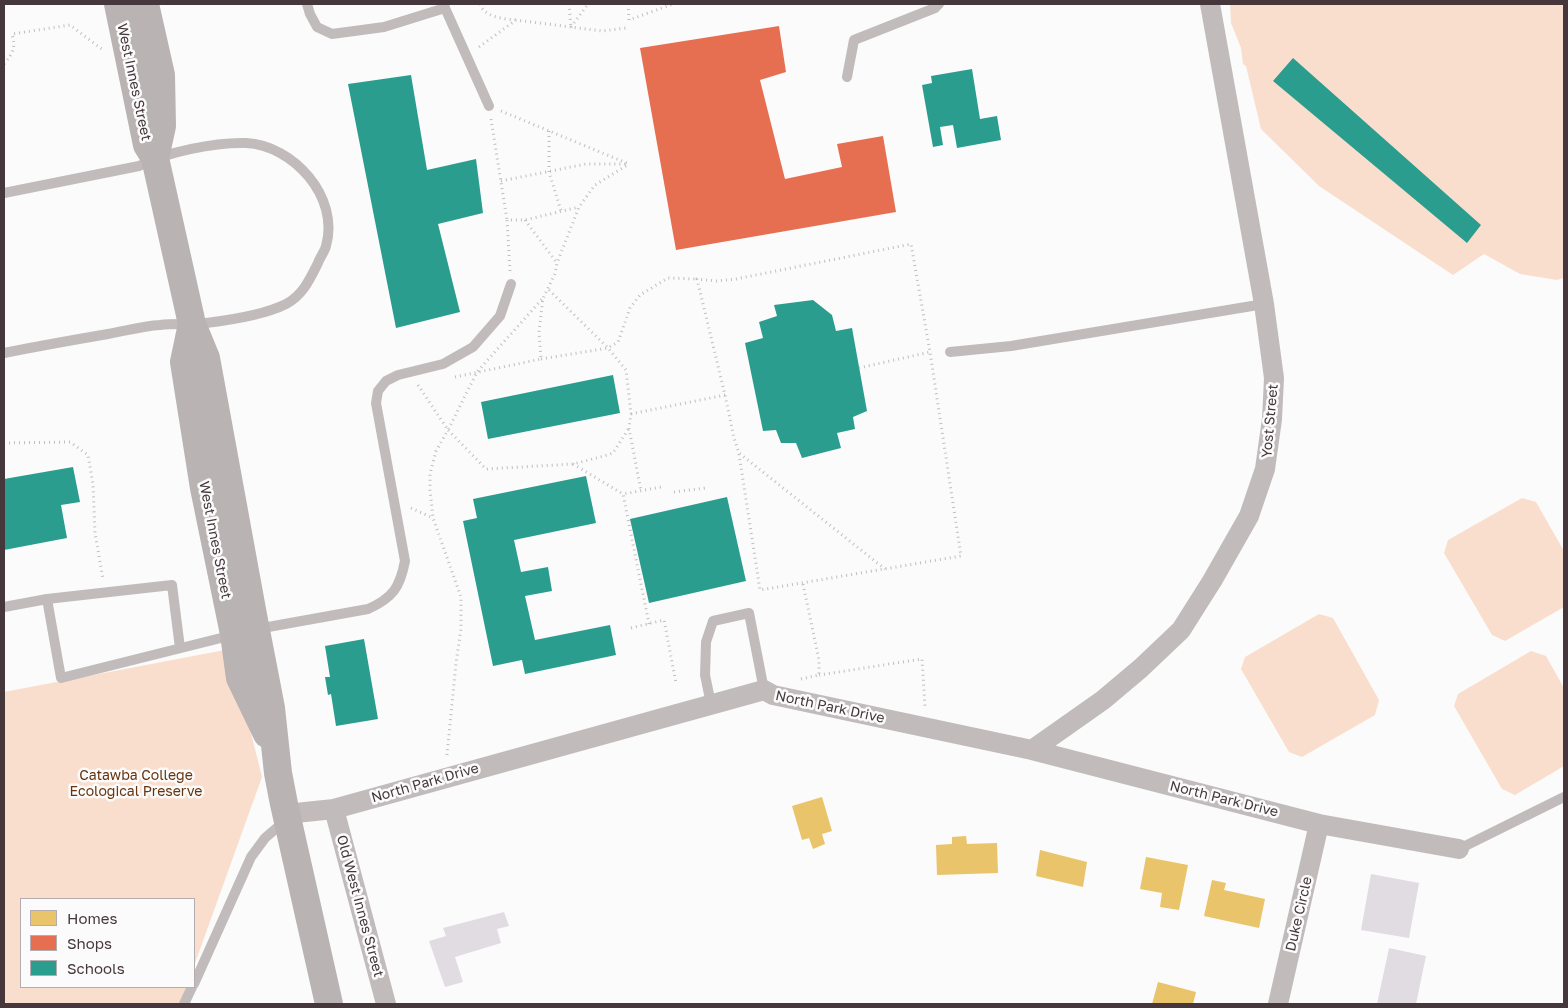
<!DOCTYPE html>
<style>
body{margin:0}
#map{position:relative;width:1568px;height:1008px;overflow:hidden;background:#fbfbfb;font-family:"Golos Text",sans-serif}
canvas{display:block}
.frame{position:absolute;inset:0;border:5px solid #46373d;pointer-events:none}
.legend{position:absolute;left:20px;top:898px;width:175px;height:90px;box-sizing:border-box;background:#fbfbfb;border:1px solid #b3adaf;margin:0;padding:6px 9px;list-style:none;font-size:15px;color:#46373d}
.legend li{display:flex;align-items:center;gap:10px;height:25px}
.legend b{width:25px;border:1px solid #b3adaf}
</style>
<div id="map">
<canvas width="1568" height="1008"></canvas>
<div class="frame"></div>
<ul class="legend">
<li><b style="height:14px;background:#e9c46a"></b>Homes</li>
<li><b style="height:14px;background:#e76f51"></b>Shops</li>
<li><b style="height:14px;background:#2a9d8f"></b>Schools</li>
</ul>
</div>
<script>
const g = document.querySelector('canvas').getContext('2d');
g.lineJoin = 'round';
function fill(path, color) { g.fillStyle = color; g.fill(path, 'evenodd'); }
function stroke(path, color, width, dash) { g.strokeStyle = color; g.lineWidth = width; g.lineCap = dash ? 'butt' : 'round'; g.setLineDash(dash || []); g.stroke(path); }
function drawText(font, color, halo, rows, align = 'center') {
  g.font = font + ' "Golos Text",sans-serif'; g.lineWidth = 5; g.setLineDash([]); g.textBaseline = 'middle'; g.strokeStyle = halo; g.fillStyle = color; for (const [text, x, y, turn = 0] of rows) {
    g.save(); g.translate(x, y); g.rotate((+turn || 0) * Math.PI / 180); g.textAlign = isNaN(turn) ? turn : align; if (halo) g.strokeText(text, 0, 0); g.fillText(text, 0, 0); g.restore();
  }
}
fill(new Path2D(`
 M1230 4H1564V278L1557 280 1520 274 1484 254 1453 275 1319 186 1261 129 1246 66 1243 64 1241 48 1231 23Z
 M1522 498 1536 502 1564 551V607L1505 641 1492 635 1444 553 1448 540Z
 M1319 614 1333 618 1379 700 1375 715 1302 757 1289 752 1241 669 1245 657Z
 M230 649 262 777 194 966V899H21V987H192L190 1004H4V692Z
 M1531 651 1546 656 1564 688V766L1515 795 1502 789 1454 706 1458 694Z`), '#fadecd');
fill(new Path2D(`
 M822 797 832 831 822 834 825 844 813 849 809 838 802 840 792 806Z
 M966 836 967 844 997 843 998 873 937 875 936 845 952 844V837Z
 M1040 850 1087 862 1083 887 1036 876Z
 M1146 857 1188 865 1179 910 1160 907 1162 893 1140 889Z
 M1212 880 1226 883 1224 890 1265 899 1259 928 1204 916Z
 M1158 982 1196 992 1193 1004H1152Z`), '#e9c46a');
fill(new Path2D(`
 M779 26 786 72 760 80 785 179 842 167 837 144 883 136 896 212 676 250 640 48Z`), '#e76f51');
fill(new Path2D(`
 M1293 58 1481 225 1467 243 1273 81Z
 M972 69 980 119 997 116 1001 140 957 148 953 125 940 127 943 145 933 147 922 85 932 83 931 76Z
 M411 75 427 170 476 159 483 213 438 224 460 312 396 328 348 84Z
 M813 300 832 315 836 331 852 328 867 411 853 417 855 429 837 433 841 448 802 458 796 443H781L776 430 763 431 745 343 763 338 759 322 777 316 774 305Z
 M613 375 620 413 488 439 481 402Z
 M73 467 80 502 61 505 67 538 4 550V479Z
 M586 476 596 523 514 540 521 572 548 567 552 591 525 596 535 640 610 625 616 655 525 674 522 660 493 666 463 521 477 518 473 499Z
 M727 497 746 581 649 603 630 519Z
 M364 639 378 719 336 726 331 694 328 695 325 677H330L325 646Z`), '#2a9d8f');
fill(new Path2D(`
 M1371 874 1419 883 1409 938 1361 930Z
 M504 912 509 926 497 929 501 943 455 957 463 982 445 987 429 941 446 936 443 928Z
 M1389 948 1426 956 1416 1004H1377Z`), '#e1dce2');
stroke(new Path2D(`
 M480 4C484 17 504 19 515 20
 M569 4 571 27
 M628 4 629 20 673 4
 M571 27 588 4
 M479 47 516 20 602 31 626 28
 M4 64C13 53 16 48 12 34L70 25 103 50
 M501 111 629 164
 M491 119 507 220
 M549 131V172L561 211
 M501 181 586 164H626
 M525 220 557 263
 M510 271 507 220H525L579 207
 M549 290 608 348 618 342 630 308 640 295 668 278 697 279
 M541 359 608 348 626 370 631 414 629 428 641 491
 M859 368 930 352 911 244 736 279 716 281 697 279 725 395 734 438 739 453 885 569
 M455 377 541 359 539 332 543 298 555 274 557 263 579 207 595 185 629 164
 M418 385 448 430 477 372 543 298
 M631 414 725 395
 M4 443 70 442 88 455 93 484 95 533 103 579
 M739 454 760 590 961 556 930 352
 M573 464 623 494
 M674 492 705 488
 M411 508 433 518
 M649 624 623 494 661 487
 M631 628 664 620 676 683
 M819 675 922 659 925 707
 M801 679 819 675V660L803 584
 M447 755 456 663 461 629V597L433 518 430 490V474L436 451 448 430 486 469 573 464 604 456 613 453 629 428`), '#c0bebe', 3, [1, 4]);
stroke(new Path2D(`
 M307 4 310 14 317 27 332 34 384 27 445 8
 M444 4 445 8 489 106
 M847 77 854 40 935 8 939 4
 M4 193 139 166C167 152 215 142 246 143 293 145 340 197 326 246 325 251 320 257 318 263 310 279 303 295 286 304 264 315 231 320 206 323 191 325 175 323 160 325 143 326 125 331 108 334 73 340 39 346 4 353
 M950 352 1011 346 1264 304
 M47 599 172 585 180 648
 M4 607 47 599 61 678 233 635
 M257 629 368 609C393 598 400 587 405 561L376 403 378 391 386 381 398 375 443 364 473 347 500 316 511 284
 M711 704 705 675 706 642 713 621 749 613 764 690
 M1459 849 1564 797
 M194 984 251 857 265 838 286 820
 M184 1004 192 987`), '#c1bcbb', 10);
stroke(new Path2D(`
 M1032 750 1103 700 1141 668 1181 630 1212 581 1249 516 1265 469 1272 419 1274 378 1264 304 1210 4
 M334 809 386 1004
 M286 814 334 809 764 690 773 695 1032 750 1319 824 1459 849
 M1278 1004 1319 824`), '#c1bcbb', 20);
stroke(new Path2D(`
 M118 4 147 145 155 158 192 324 206 358 253 615 271 708 278 773 284 804 329 1004
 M145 4 161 75 162 126 155 158
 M192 324 184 362 204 488 234 634 240 678 267 734`), '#bab3b3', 28);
drawText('14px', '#46373d', '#fbfbfb', [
 ["West Innes Street",134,82,78],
 ["Yost Street",1270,421,-85],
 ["West Innes Street",215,540,79],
 ["North Park Drive",830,707,12],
 ["North Park Drive",425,783,-16],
 ["North Park Drive",1224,799,14],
 ["Old West Innes Street",360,906,75],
 ["Duke Circle",1299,914,-77]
]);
drawText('14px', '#67340f', '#fbfbfb', [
 ["Catawba College",136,776],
 ["Ecological Preserve",136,792]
]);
</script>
